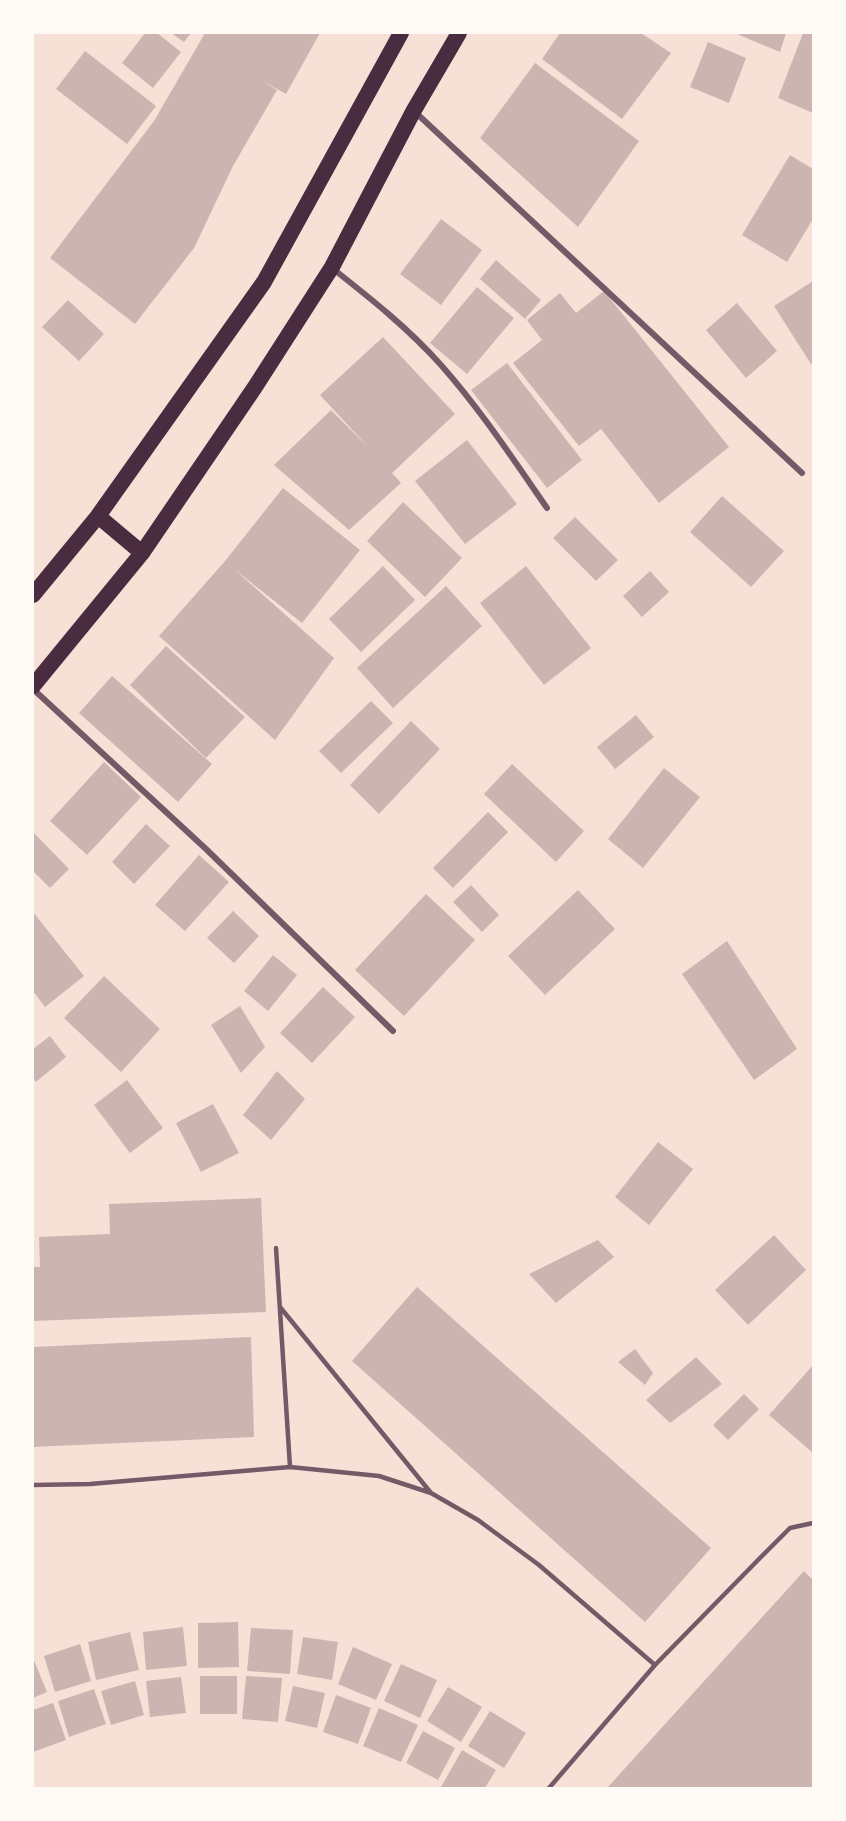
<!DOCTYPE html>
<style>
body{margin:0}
#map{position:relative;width:846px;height:1821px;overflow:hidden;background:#f7e1d7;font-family:"Sofia Sans Condensed",sans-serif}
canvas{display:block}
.frame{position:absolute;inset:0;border:34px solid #fffaf5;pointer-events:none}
</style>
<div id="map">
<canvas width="846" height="1821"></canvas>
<div class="frame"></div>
</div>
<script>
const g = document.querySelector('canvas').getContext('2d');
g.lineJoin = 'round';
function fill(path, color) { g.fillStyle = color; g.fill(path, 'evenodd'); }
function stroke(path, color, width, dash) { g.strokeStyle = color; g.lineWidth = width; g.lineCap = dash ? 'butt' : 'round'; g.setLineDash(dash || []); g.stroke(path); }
fill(new Path2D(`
 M145 33H157L181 52 153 88 122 63Z
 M171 33H191L184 42Z
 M205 33H320L286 94 263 81 277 90 233 166 194 248 135 324 50 258 154 121Z
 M560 33H641L671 53 622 119 542 59Z
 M740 33H786L780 52 739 35Z
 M803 33H813V113L778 98Z
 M708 42 746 58 729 103 690 87Z
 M85 51 156 106 127 144 56 89Z
 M535 63 639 141 578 227 480 138Z
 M790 155 813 169V219L787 262 742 235Z
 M441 219 482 250 441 305 400 274Z
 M496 260 541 300 525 319 480 279Z
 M813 281V363L811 364 774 306Z
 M477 287 514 318 467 374 430 343Z
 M604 291 729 447 659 503 601 429 579 446 513 363 542 340 527 320 560 293 576 313Z
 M68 300 104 334 79 361 42 327Z
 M737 303 777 351 746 378 706 330Z
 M383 337 455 414 392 473 401 483 349 530 274 465 331 410 369 448 320 395Z
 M507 363 582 460 547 488 471 390Z
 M467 440 517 504 465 544 415 481Z
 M283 488 360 550 302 623 234 569 334 658 275 740 159 636 225 561Z
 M722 496 784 551 751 587 690 532Z
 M403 502 462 558 425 597 367 541Z
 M575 517 618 560 596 581 553 538Z
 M383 566 415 600 361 652 329 619Z
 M526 566 591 648 544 685 480 603Z
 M650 571 669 592 642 617 623 596Z
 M446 586 482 626 393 708 357 668Z
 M166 646 245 717 206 758 130 685Z
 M112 676 212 764 178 802 79 713Z
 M371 701 393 723 341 773 319 751Z
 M636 715 654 737 615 769 597 747Z
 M411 721 440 749 379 814 350 785Z
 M104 762 141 797 87 855 50 821Z
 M512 764 584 831 556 862 484 794Z
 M664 768 700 797 643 868 608 839Z
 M488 812 508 832 453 888 433 868Z
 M146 824 170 846 134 884 112 862Z
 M33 832 69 869 50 888 33 871Z
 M199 855 229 882 185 931 155 905Z
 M471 885 499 915 482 932 453 902Z
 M578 890 615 929 545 995 508 956Z
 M426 894 475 940 404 1016 355 970Z
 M233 911 259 936 234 963 207 938Z
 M33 912 84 976 45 1007 33 991Z
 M727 941 797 1049 754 1080 682 974Z
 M273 955 297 975 268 1011 244 991Z
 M104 976 160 1029 121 1072 64 1018Z
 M323 987 355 1017 312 1063 280 1033Z
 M240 1006 265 1047 241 1073 211 1025Z
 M50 1036 66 1057 36 1082 33 1078V1049Z
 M277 1071 305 1099 271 1140 243 1115Z
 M127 1080 163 1128 130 1153 94 1105Z
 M213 1104 239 1153 201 1172 176 1123Z
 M658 1142 693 1169 649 1225 615 1197Z
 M261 1198 266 1312 33 1321V1267H40L39 1237 110 1234 109 1204Z
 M774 1235 806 1270 748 1325 715 1290Z
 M598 1240 614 1257 556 1303 529 1274Z
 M417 1287 711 1548 645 1622 352 1361Z
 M251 1337 254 1437 33 1447V1347Z
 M635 1349 653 1373 645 1385 618 1362Z
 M696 1357 722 1384 670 1423 646 1400Z
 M813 1365V1453L769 1415Z
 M744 1394 759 1409 728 1440 713 1425Z
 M804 1571 813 1580V1788H607Z
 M238 1622 239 1667 198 1668V1623Z
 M183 1627 187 1666 146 1670 143 1632Z
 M251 1628 293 1630 290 1674 247 1671Z
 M130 1632 139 1670 96 1680 88 1642Z
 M303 1637 338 1642 332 1680 297 1674Z
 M80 1644 91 1681 55 1692 44 1656Z
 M353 1647 392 1664 376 1700 338 1684Z
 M33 1658 47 1692 33 1698Z
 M401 1664 437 1680 420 1718 384 1701Z
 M200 1676H237V1714H200Z
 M246 1676 282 1678 278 1722 242 1719Z
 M181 1677 186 1713 150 1717 146 1681Z
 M135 1681 144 1715 111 1725 101 1691Z
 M293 1686 325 1693 317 1728 285 1721Z
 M448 1687 482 1707 461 1742 427 1721Z
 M94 1689 106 1724 69 1737 58 1701Z
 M336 1695 371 1708 358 1744 323 1732Z
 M53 1703 66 1740 33 1752V1710Z
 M379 1708 418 1725 401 1762 363 1746Z
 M490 1711 526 1733 504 1768 468 1746Z
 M423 1731 455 1748 438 1780 406 1763Z
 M462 1750 496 1770 485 1788 441 1787Z`), '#ccb4b1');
stroke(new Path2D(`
 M276 1248 290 1467
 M280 1307 431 1493
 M33 1485 90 1484 290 1467 379 1476 431 1493 478 1520 539 1565 655 1665
 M549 1788 655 1665 760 1558 790 1528 813 1523`), '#755966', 4.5);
stroke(new Path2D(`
 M414 111 802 473
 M332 268C370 298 408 328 441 365 480 409 513 459 547 508
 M33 689 206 849 393 1031`), '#755966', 6);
stroke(new Path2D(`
 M98 516 142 553
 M33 595 98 516 264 282 401 33
 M33 686 142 553 255 387 332 267 414 110 459 33`), '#4a2c40', 16);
</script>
